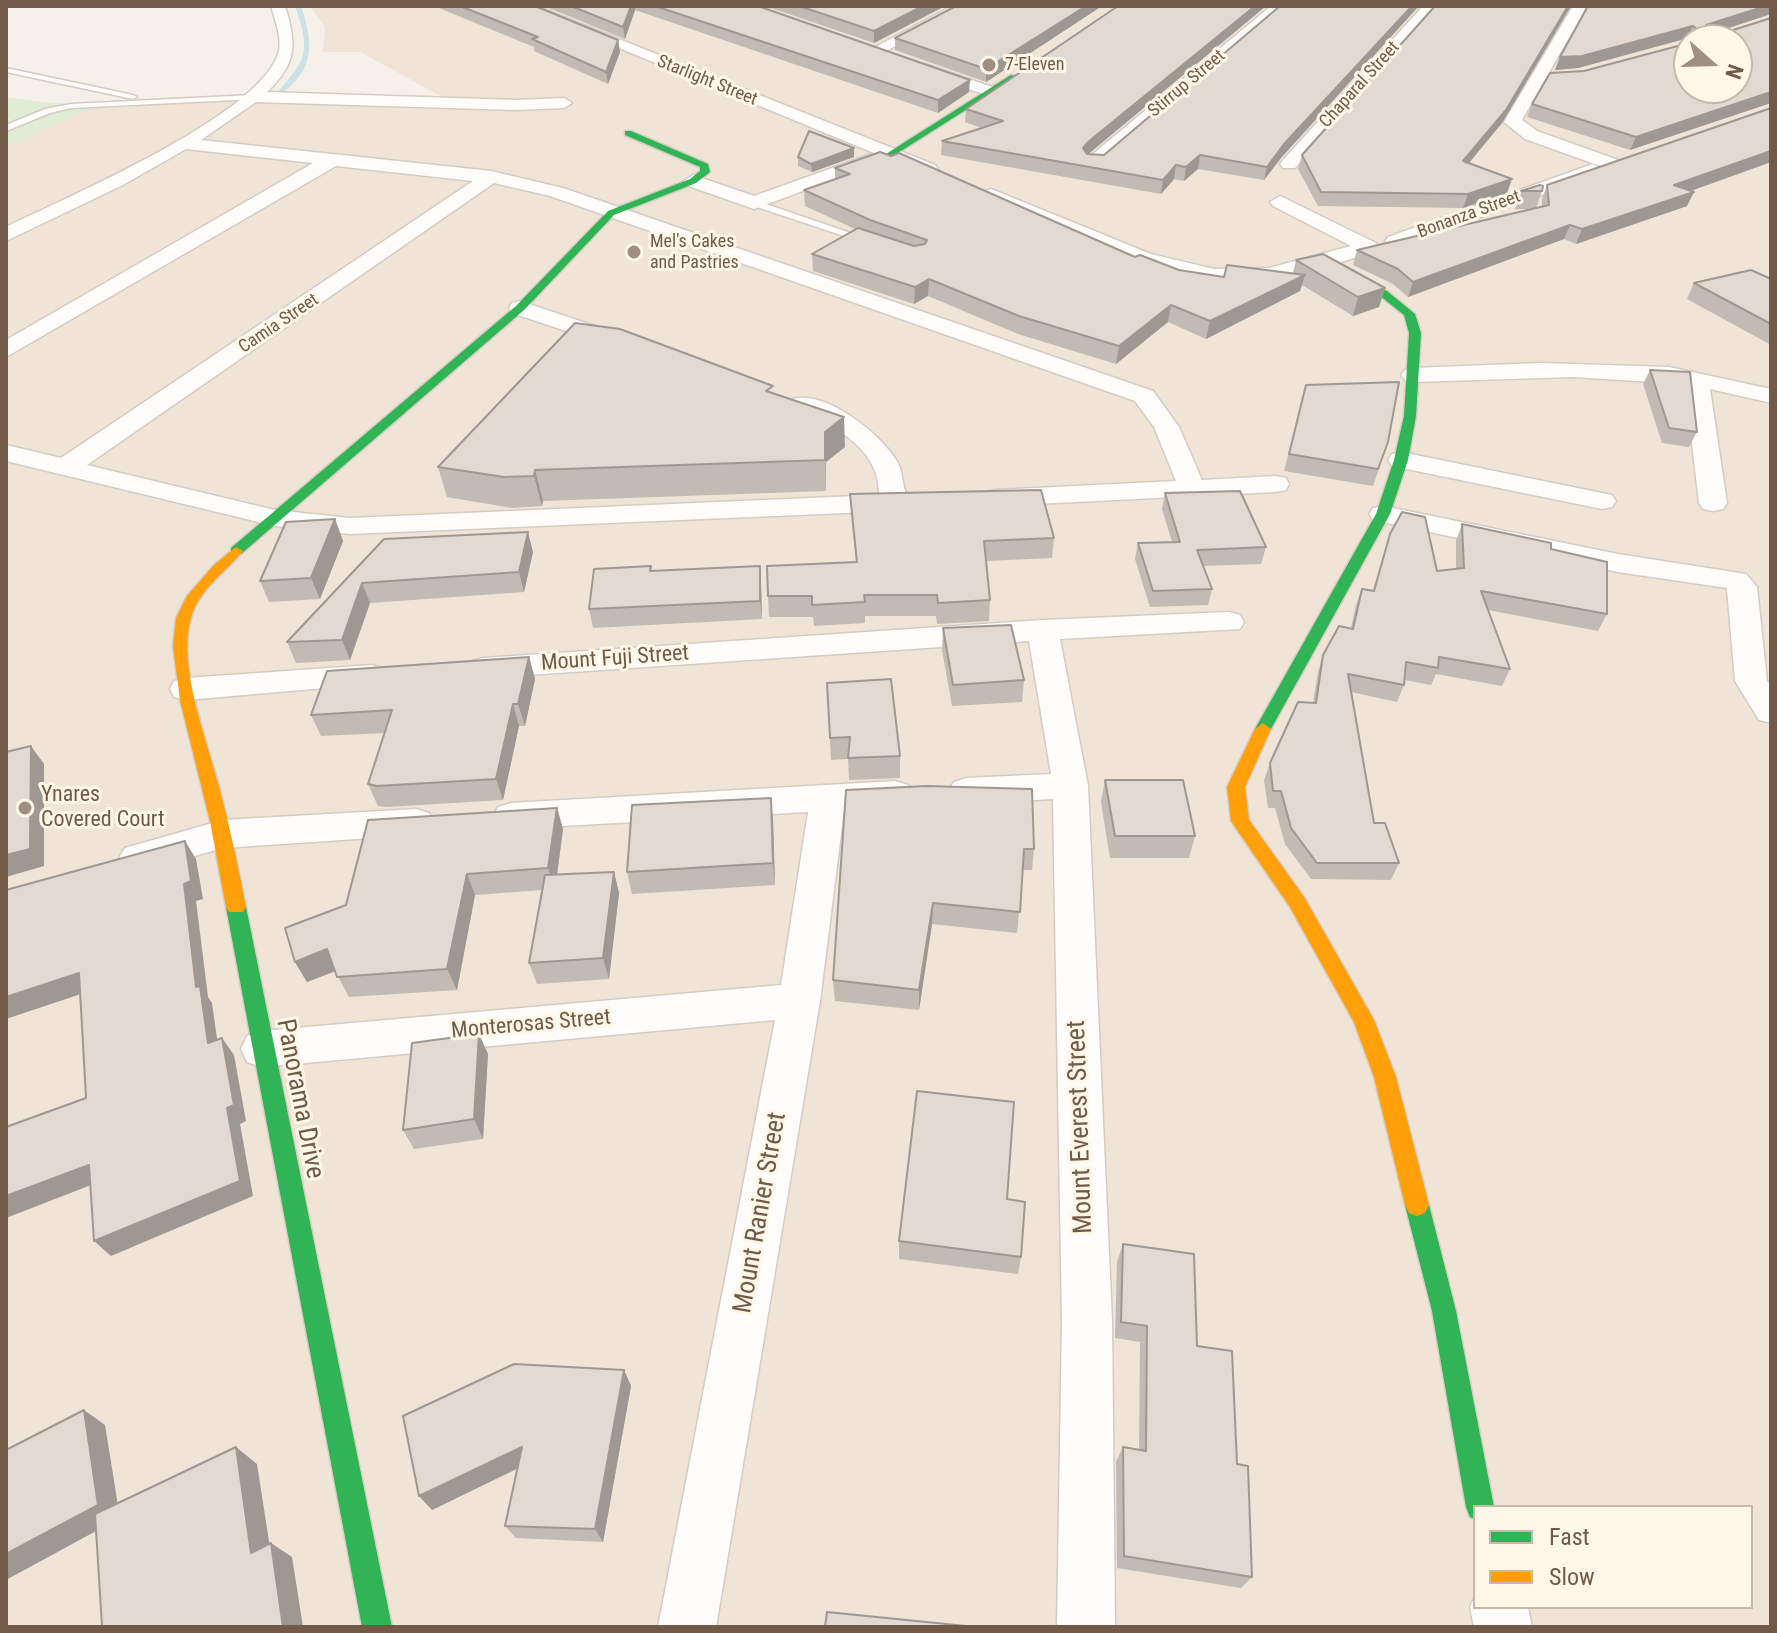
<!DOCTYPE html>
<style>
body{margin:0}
#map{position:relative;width:1777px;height:1633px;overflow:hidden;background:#f6f1e8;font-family:"Roboto Condensed",sans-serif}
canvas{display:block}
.frame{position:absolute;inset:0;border:8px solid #725a49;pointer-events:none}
.legend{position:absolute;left:1473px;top:1505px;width:280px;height:104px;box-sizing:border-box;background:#fff7e8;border:2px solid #c7b8a8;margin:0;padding:10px 14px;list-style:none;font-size:24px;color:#725a49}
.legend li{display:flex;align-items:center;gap:16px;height:40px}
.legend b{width:40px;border:2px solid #c7b8a8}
.north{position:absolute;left:1673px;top:24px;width:80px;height:80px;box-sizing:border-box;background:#fff7e8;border:2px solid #c7b8a8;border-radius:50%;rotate:110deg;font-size:22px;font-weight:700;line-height:32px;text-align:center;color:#725a49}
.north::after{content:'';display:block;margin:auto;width:28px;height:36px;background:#a08f81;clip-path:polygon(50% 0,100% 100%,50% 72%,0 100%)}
</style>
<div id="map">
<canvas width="1777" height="1633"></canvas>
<div class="frame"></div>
<ul class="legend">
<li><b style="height:10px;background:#30b455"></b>Fast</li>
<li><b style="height:10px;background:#ff9f0a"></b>Slow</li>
</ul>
<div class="north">N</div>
</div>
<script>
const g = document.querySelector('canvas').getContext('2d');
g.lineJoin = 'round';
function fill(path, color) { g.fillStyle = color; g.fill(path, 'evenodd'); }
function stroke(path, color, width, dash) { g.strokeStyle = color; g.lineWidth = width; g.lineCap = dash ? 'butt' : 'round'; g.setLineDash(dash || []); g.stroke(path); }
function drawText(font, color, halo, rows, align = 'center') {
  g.font = font + ' "Roboto Condensed",sans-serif'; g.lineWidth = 6; g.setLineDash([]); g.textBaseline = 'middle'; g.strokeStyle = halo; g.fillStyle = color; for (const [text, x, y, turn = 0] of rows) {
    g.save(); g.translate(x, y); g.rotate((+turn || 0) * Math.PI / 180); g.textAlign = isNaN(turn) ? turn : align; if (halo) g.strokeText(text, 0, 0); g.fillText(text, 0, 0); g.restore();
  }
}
fill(new Path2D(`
 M310 6H1771V1627H6V146L101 104 241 94 448 100 360 52H323L325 27ZM1689 40H1737V88H1689ZM1475 1507H1751V1607H1475Z`), '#efe4d5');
fill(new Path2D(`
 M6 97 49 103 101 104 6 146Z`), '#e0ecd3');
fill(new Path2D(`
 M295 6H301C314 45 315 69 279 96L276 94C307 58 311 53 295 6Z`), '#cae2e5');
const lane = new Path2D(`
 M6 68 133 95 137 97 133 99 6 72Z
 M253 95 256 99 71 108 50 113 6 131V125L45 109 71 104Z
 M751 201H757L874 241 865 243 751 205Z`);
const street = new Path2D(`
 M271 6H285C297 44 297 64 267 92L516 100 564 98 572 103 564 108 516 110 256 102 201 140 491 171 563 188 1153 391 1179 427 1202 480 1276 476 1286 478 1289 484 1286 490 1276 492 995 506 985 504 981 498 985 492 995 490 1176 481 1154 427 1135 401 550 196 494 183 87 465 275 510 350 518 879 495C880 447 832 424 793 409L790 404 793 399C827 390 882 435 898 463 903 473 902 484 906 493 907 497 911 499 914 502L910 508 892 511 350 534 275 526 6 461V445L61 458 473 181 336 166 6 357V340L313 163 186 149 123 185 6 241V227C67 197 257 117 278 54 283 40 275 20 271 6Z
 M517 6H536L935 165 938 169 929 175 889 159 754 209 686 185 684 181 693 175 754 196 874 153Z
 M952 6H970L881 54 876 56 868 51Z
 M1271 6H1287L1100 166H1088L1085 162 1088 158Z
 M1423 6H1438L1295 168H1283L1280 164 1283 160Z
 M1573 6H1587L1522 120 1537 131 1618 160 1621 164 1618 168H1606L1525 139 1504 122Z
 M925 64 998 89 1000 92 992 97 919 72V66Z
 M1593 164 1602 170 1600 174 1402 245 1395 247 1385 241 1388 237Z
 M991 189 1151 254 1214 269 1269 268 1351 246 1273 206 1270 202 1280 196 1376 243 1379 247 1376 251C1342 261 1305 276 1270 280 1170 293 1073 236 984 199L981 195 984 191Z
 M520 301 625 336 629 341 625 346 617 348 512 313 509 308 512 303Z
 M1541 363 1669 367 1771 389V403L1710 389 1727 503 1723 509 1713 511 1703 509 1699 503 1685 384 1573 377 1413 382 1405 380 1401 375 1405 370 1413 368Z
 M1401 452 1602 493 1612 495 1616 501 1612 507 1602 509 1392 466 1388 460 1392 454Z
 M1383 506 1618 554 1746 574 1757 587 1767 681 1771 686V723L1759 720 1735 681 1727 588 1618 572 1373 520 1369 514 1373 508Z
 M1229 612 1240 615 1244 622 1240 629 1060 639 1088 786 1112 1321 1115 1627H1057L1062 1321 1053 799 966 804 954 800 948 791 954 782 966 778 1051 774 1029 641 483 678 472 675 467 668 472 661 483 658 1043 620Z
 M372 665 383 669 388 676 383 683 186 700 174 697 170 689 174 681 186 678Z
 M895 781 908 785 913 794 908 803 844 810 820 1001 716 1627H658L775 1020 262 1067 247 1062 241 1049 247 1036 262 1031 781 985 808 812 511 829 498 825 493 816 498 807 511 803Z
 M416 809 429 813 434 822 429 831 416 835 223 848 138 872 125 868 119 858 125 848 223 820Z
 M1475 1596V1607H1528L1532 1627H1474L1470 1607Z`);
const fast = new Path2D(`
 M1011 75 1018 77 893 156 886 154Z
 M625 131H631L708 164 710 172 696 183 614 215 524 310 241 554H231V548L516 306 608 211 690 179 700 171V167L625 135Z
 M1329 262 1387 291 1415 314 1421 333 1416 416 1408 460 1390 514 1271 729 1263 735 1255 729 1376 514 1394 460 1404 416 1409 333 1404 315 1379 295 1325 267 1324 265Z
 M236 899 243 902 246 907 392 1627H362L226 907 229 902Z
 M1417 1194 1425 1197 1429 1205 1456 1311 1494 1507H1475V1519L1470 1517 1466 1507 1432 1311 1405 1205 1409 1197Z`);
const slow = new Path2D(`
 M236 547 243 551C225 573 199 589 191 618 177 666 207 740 219 787 230 827 238 867 246 907L243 912H229L226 907 210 821 180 700 173 646 176 618 187 596 214 565Z
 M1263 723 1271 729 1245 787 1249 820 1304 897 1374 1020 1396 1077 1429 1205 1425 1213 1417 1216 1409 1213 1405 1205 1374 1077 1354 1022 1290 907 1231 821 1227 787 1255 729Z`);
stroke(lane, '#d4ccc3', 3);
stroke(street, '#d4ccc3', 3);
stroke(fast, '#d6cdc4', 3);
stroke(slow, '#d6cdc4', 3);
fill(lane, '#fefdfc');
fill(street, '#fefdfc');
fill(fast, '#30b455');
fill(slow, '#ff9f0a');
fill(new Path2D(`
 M434 6H535L618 40 620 52 608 84 534 51V47Z
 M544 6H758L969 92 938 113 635 10 625 39Z
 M765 6H945L874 43Z
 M1102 6 986 82 895 50V38Z
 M1118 6H1266L1088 154 1104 155 1280 6 1281 158 1264 180 1198 169 1184 181 1174 179 1161 194 941 155 942 141 982 128 965 122 966 109Z
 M1588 6H1771V14L1722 30 1730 31 1771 18V103L1630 150 1527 117 1532 104 1550 73 1584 71 1689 43V88H1737V40H1691L1688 38 1578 68 1555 70 1560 57Z
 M1771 108V162L1691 191 1687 206 1576 244 1564 239 1408 297 1393 284 1353 265 1357 250 1531 209H1515L1521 191H1542L1536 208 1542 206V199L1547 185Z
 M1502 123 1468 163 1507 193 1463 208 1318 206 1298 169 1302 155Z
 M798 157H854L812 172 798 166Z
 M835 168 1179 270 1224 277 1293 273 1296 260 1385 288 1379 307 1353 316 1302 285 1300 291 1206 339 1168 322 1116 364 1018 334 928 296 914 304 813 271 812 254 855 229 805 206 804 190 835 179Z
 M1771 279V345L1687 299 1694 283Z
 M1650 370 1697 432 1689 447 1662 443 1643 384Z
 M1306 385 1388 442 1373 486 1284 471Z
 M773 393 845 447 826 462V491L543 501 542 506 512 508 447 497 438 467Z
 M1165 493 1266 547 1261 564 1203 566 1212 589 1208 605 1150 607 1135 559 1138 543 1172 542 1162 509Z
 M850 494 1054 538 1052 558 986 561 990 600 989 621 937 624 936 616H865V623L814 626 813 617H769L768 596 856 562 851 514Z
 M335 519 343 541 320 599 269 602 260 581Z
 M1462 524 1551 549 1607 614 1598 631 1488 610 1510 669 1502 686 1436 674 1431 685 1405 680 1404 685 1397 702 1351 692 1374 823 1399 863 1391 880 1311 879 1285 844 1275 808H1268L1264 780 1270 763 1313 703 1318 672 1323 655 1351 628 1356 605 1362 589 1373 591 1390 534 1437 571 1456 569V541Z
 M384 539 533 552 524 592 370 603 350 660 296 663 287 642Z
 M761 584 762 619 593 628 589 609Z
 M943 628 1024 680 1022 702 952 706 942 650Z
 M529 657 535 679 525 726H519L503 800 386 807 378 806 368 784 384 733 321 736 311 715Z
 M827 683 900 756V778L849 780 848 759 831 760Z
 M1105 780 1195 836 1189 858H1110L1101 802Z
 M846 790 1034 849 1032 870H1023L1017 933 932 924 919 1010 835 1001 833 980Z
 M557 808 563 829 557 875 614 872 619 893 609 979 537 984 529 963 542 890 475 895 457 990 349 997 335 971 307 982 295 962 346 905Z
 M773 820 775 885 632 894 627 872Z
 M488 1054 483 1139 414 1149 403 1130Z
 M1007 1199 1021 1257 1018 1274 899 1259V1241Z
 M1123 1244 1197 1346 1237 1464 1252 1577 1241 1588 1117 1568 1116 1462 1123 1447 1139 1450 1140 1342 1115 1338 1117 1262Z
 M624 1370 631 1386 603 1542 516 1538 505 1526 518 1468 432 1510Z`), '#c2bbb3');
fill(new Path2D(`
 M631 6H635V10L625 39 623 27Z
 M923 6H945L874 43V31Z
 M1086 6H1102L986 82V69Z
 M1255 6H1266L1086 156 1083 148 1088 142Z
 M1412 6H1419L1281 158 1264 180 1267 167 1284 144Z
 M1568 6H1571L1502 123 1459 175 1463 161Z
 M1766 6H1771V14L1701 37 1706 25Z
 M1693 26 1688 38 1578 68 1555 70 1560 57Z
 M618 40 620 52 608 84 606 72Z
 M970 80 969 92 938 113V100Z
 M1771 92V103L1630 150 1636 137Z
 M854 148V157L812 172 811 164Z
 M1771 151V162L1668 199 1674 185Z
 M1200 155 1198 169 1184 181 1186 167Z
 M1176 165 1174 179 1161 194 1163 180Z
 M1512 179 1507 193 1463 208 1468 194Z
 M1694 192 1687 206 1576 244 1582 229Z
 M1570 225 1564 239 1408 297 1413 282Z
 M1305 275 1300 291 1206 339 1210 321Z
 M929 279 928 296 914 304 915 287Z
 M1385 288 1379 307 1353 316 1358 297Z
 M1171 305 1168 322 1116 364 1119 346Z
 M844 417 845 447 826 462V491L825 432Z
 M535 470 543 501 542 506 534 476Z
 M335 519 343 541 320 599 311 578Z
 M528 532 533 552 524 592 519 572Z
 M760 566 761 584 762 619 760 601Z
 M362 583 370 603 350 660 342 640Z
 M529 657 535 679 525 726 518 704Z
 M513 704 519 726 503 800 496 779Z
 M31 746 44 764V866L6 877V855Z
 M771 798 773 820 775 885 773 863Z
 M557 808 563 829 555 890 548 868Z
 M185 841 196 859 203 899 196 901 208 997 212 1003 220 1060 208 1043 196 987 184 884Z
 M614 872 619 893 609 979 603 958Z
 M467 874 475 895 457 990 447 969Z
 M933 903 932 924 919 1010V990Z
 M327 949 338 970 307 982 295 962Z
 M79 973 93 990 6 1019V997Z
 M479 1034 488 1054 483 1139 474 1119Z
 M222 1038 234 1055 246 1121 240 1124 253 1196 111 1256 94 1241 227 1108Z
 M89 1165 104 1180 6 1218V1196Z
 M624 1370 631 1386 603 1542 595 1529Z
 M84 1410 105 1425 120 1518 6 1580V1554Z
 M236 1447 257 1464 273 1567 251 1553Z
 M522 1447 533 1461 432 1510 419 1496Z
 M271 1543 292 1557 303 1627H283Z`), '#9e9892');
const building = new Path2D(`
 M460 6H535L618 40 606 72 532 39 538 37Z
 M571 6H631L623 27Z
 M655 6H758L970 80 938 100Z
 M799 6H923L874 31Z
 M956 6H1086L986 69 895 38Z
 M1118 6H1255L1088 142 1083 148 1087 154 1104 155 1280 6H1412L1284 144 1267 167 1200 155 1186 167 1176 165 1163 180 942 141 1003 121 966 109Z
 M1435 6H1568L1506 110 1463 161 1512 179 1468 194 1321 192 1302 155Z
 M1588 6H1766L1706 25 1704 29 1730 31 1771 18V92L1636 137 1532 104 1550 73 1584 71 1689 43V88H1737V40H1696L1697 29 1693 26 1582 56 1560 57Z
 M1771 108V151L1674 185 1694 192 1582 229 1570 225 1413 282 1398 269 1357 250 1549 205 1547 185Z
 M809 131 854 148 811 164 798 157Z
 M880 152 891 156 899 153 1135 257 1140 255 1179 270 1224 277 1227 265 1305 275 1210 321 1171 305 1119 346 1019 316 929 279 915 287 812 254 858 228 914 246 925 244 927 240 870 220 804 190 850 174 835 168Z
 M1540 185 1543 186 1542 191H1521Z
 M1323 254 1385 288 1358 297 1296 260Z
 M1751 270 1771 279V324L1694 283Z
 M575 323 620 329 773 386 766 391 844 417 825 432V460L535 470 534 476 504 477 438 467Z
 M1650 370 1690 372 1697 432 1669 428Z
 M1399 382 1388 442 1378 469 1289 454 1306 385Z
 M1041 490 1054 538 984 541 990 600 938 603 937 595H864L865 602 812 605V596H768L767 566 857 562 850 494Z
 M1240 491 1266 547 1197 550 1212 589 1153 591 1138 543 1180 542 1165 493Z
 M1402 512 1425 517 1437 571 1464 568 1462 524 1551 543V549L1607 562V614L1481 591 1510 669 1439 657 1438 668 1406 662 1404 685 1348 674 1374 823H1385L1399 863H1317L1291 828 1281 791H1273L1270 763 1298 702 1316 703 1323 655 1339 626 1353 629 1362 589 1374 591 1390 534Z
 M335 519 311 578 260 581 286 522Z
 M528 532 519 572 362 583 342 640 287 642 384 539Z
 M651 566 650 571 760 566V601L589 609 594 569Z
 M1011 625 1024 680 953 685 943 628Z
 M529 657 518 704H513L496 779 377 786 368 784 392 710 311 715 327 671Z
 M891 679 900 756 848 758 850 737 830 738 827 683Z
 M31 746 30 849 6 855V752Z
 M1105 780H1183L1195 836H1115Z
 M926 786 1032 789 1034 849H1024L1020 912 933 903 919 990 833 980 846 790Z
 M771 798 773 863 627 872 632 805Z
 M557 808 548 868 467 874 447 969 337 977 327 949 295 962 285 928 346 905 368 820Z
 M185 841 191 881 184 884 196 987 200 986 208 1043 222 1038 234 1105 227 1108 240 1181 94 1241 89 1165 6 1196V1127L86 1098 79 973 6 997V890Z
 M614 872 603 958 529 963 545 875Z
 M479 1034 474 1119 403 1130 412 1043Z
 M917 1091 1014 1102 1007 1199 1025 1202 1021 1257 899 1241Z
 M1123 1244 1194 1254 1197 1346 1232 1351 1237 1464 1248 1466 1252 1577 1124 1556 1123 1447 1146 1451 1147 1326 1121 1322Z
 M514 1364 624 1370 595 1529 505 1526 522 1447 419 1496 403 1416Z
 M84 1410 98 1505 6 1554V1450Z
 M236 1447 251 1553 271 1543 283 1627H101L102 1626 95 1514Z
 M827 1612 976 1627H825Z`);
fill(building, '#e2d9d0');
stroke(building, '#9e9892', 2);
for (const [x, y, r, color] of [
 [989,65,8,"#a08f81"],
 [634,252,8,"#a08f81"],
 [25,808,8,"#a08f81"]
]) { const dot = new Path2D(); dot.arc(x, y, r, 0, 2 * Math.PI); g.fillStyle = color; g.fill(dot); stroke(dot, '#fff7e8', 3); }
drawText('18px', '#725a49', '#fff7e8', [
 ["7-Eleven",1005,65],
 ["Mel's Cakes",650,242],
 ["and Pastries",650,263]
], 'left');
drawText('18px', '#725a49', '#fff7e8', [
 ["Starlight Street",707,81,22],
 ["Stirrup Street",1187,84,-40],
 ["Chaparal Street",1360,85,-48],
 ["Bonanza Street",1469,215,-20],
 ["Camia Street",279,324,-34]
]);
drawText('22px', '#725a49', '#fff7e8', [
 ["Mount Fuji Street",615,659,-4],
 ["Monterosas Street",531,1025,-5]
]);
drawText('22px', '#725a49', '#fff7e8', [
 ["Ynares",41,795],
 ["Covered Court",41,820]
], 'left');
drawText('26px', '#725a49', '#fff7e8', [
 ["Panorama Drive",299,1099,79],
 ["Mount Everest Street",1081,1127,-92],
 ["Mount Ranier Street",761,1213,-80]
]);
</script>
